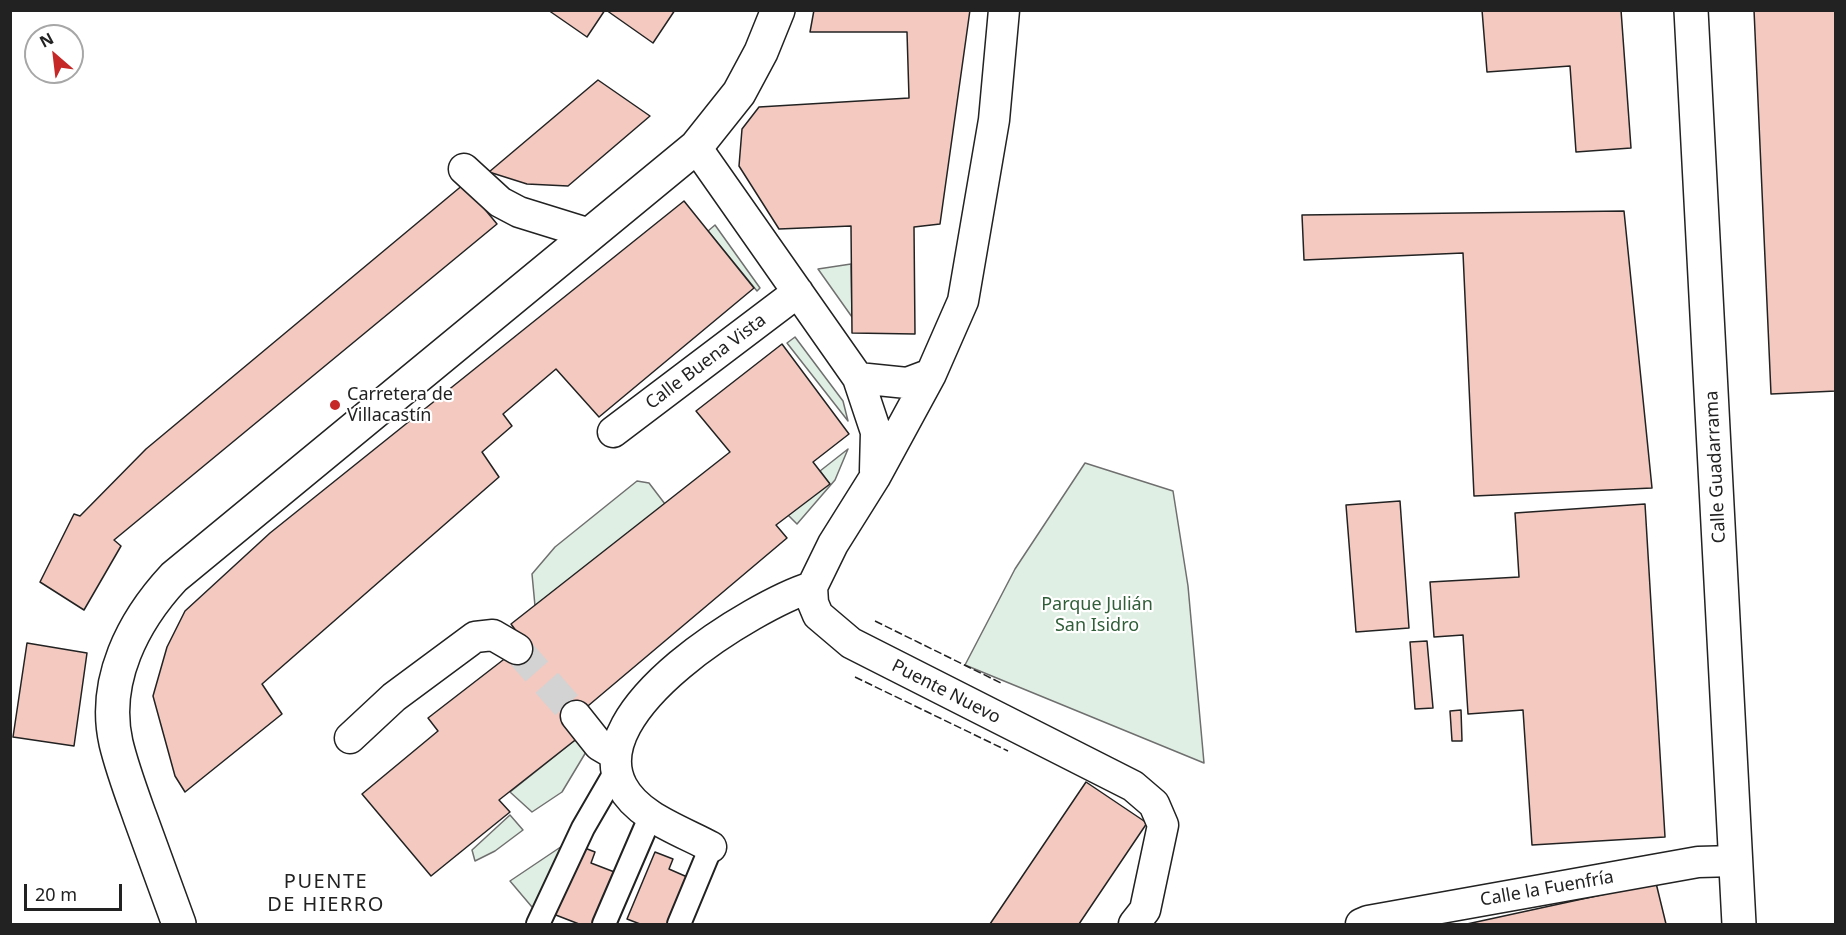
<!DOCTYPE html>
<meta charset="utf-8">
<style>
body{margin:0}
#map{position:relative;width:1846px;height:935px;overflow:hidden;background:#fff;font-family:"Noto Sans",sans-serif}
canvas{display:block}
.frame{position:absolute;inset:0;border:12px solid #222;pointer-events:none}
.north{position:absolute;left:24px;top:24px;width:60px;height:60px;box-sizing:border-box;background:#fff;border:2px solid #a7a7a7;border-radius:50%;rotate:332deg;font-size:16px;font-weight:700;line-height:24px;text-align:center;color:#222}
.north::after{content:'';display:block;margin:auto;width:21px;height:27px;background:#c62828;clip-path:polygon(50% 0,100% 100%,50% 72%,0 100%)}
.scale{position:absolute;left:24px;top:884px;width:98px;height:27px;box-sizing:border-box;border:3px solid #222;border-top:0;padding-left:8px;font-size:18px;line-height:21px;white-space:nowrap;color:#222;-webkit-text-stroke:4px #fff;paint-order:stroke}
</style>
<div id="map">
<canvas width="1846" height="935"></canvas>
<div class="frame"></div>
<div class="north">N</div>
<div class="scale">20 m</div>
</div>
<script>
const g = document.querySelector('canvas').getContext('2d');
g.lineJoin = 'round';
function fill(path, color) { g.fillStyle = color; g.fill(path, 'evenodd'); }
function stroke(path, color, width, dash) { g.strokeStyle = color; g.lineWidth = width; g.lineCap = dash ? 'butt' : 'round'; g.setLineDash(dash || []); g.stroke(path); }
function drawText(font, color, halo, rows, align = 'center') {
  g.font = font + ' "Noto Sans",sans-serif'; g.lineWidth = 4.5; g.setLineDash([]); g.textBaseline = 'middle'; g.strokeStyle = halo; g.fillStyle = color; for (const [text, x, y, turn = 0] of rows) {
    g.save(); g.translate(x, y); g.rotate((+turn || 0) * Math.PI / 180); g.textAlign = isNaN(turn) ? turn : align; if (halo) g.strokeText(text, 0, 0); g.fillText(text, 0, 0); g.restore();
  }
}
const green = new Path2D(`
 M715 225 760 288 757 291 708 231Z
 M851 264 852 317 818 269Z
 M795 337 843 401 848 421 787 343Z
 M848 449 835 480 797 524 788 515 829 483 820 471Z
 M1085 463 1173 491 1188 586 1204 763 965 665 1015 569Z
 M637 481 649 483 665 504 535 606 532 574 555 547Z
 M579 737 586 752 562 792 532 812 510 792Z
 M510 815 523 830 495 851 475 861 472 850Z
 M580 834 545 908 532 907 510 881Z`);
fill(green, '#e0efe3');
stroke(green, '#6f6f6f', 1.5);
const building = new Path2D(`
 M548 10H605L587 37Z
 M606 10H675L653 43Z
 M814 10H970L940 224 914 227 915 334 852 333 851 226 779 229 739 166 742 129 759 107 909 98 907 32H810Z
 M1482 10H1621L1631 148 1576 152 1570 66 1487 72Z
 M1754 10H1836V391L1771 394Z
 M598 80 650 116 568 186 527 184 489 172Z
 M464 184 497 224 114 540 121 546 84 610 40 582 74 514 80 516 146 449Z
 M684 201 754 288 599 417 556 369 503 414 512 426 482 452 499 477 262 684 282 714 185 792 175 776 153 696 167 647 185 611 270 533Z
 M1624 211 1652 488 1474 496 1463 253 1304 260 1302 215Z
 M782 344 849 434 813 462 830 484 776 525 787 538 576 716 579 737 499 800 510 812 431 876 362 794 438 731 428 718 525 643 511 624 730 452 696 411Z
 M1400 501 1409 628 1356 632 1346 505Z
 M1645 504 1665 837 1532 845 1523 710 1468 714 1463 635 1434 637 1430 582 1519 577 1515 513Z
 M1427 641 1433 708 1415 709 1410 642Z
 M27 643 87 653 74 746 13 737Z
 M1461 710 1462 741H1452L1450 711Z
 M1086 782 1147 823 1079 924H990Z
 M577 845 595 852 591 863 617 873 595 924H579L548 912Z
 M655 852 673 859 669 869 694 880 676 924H640L627 919Z
 M1656 883 1666 924H1467Z`);
fill(building, '#f3c9c0');
stroke(building, '#222', 1.5);
stroke(new Path2D(`
 M517 649 576 716`), '#d3d3d3', 30, [30, 15]);
const pedestrian = new Path2D(`
 M538 924 583 828 616 771
 M604 924 651 815
 M679 924 711 847`);
const minor = new Path2D(`
 M1004 10 994 120 963 301 931 374 875 477 833 544 812 587 813 603 818 615 851 643 1133 786 1154 804 1163 825 1145 910 1134 924
 M696 147 858 378 876 432 875 471
 M464 169 500 202 519 212 590 234
 M858 378 907 383 931 374
 M613 432 798 292
 M576 716 599 745 616 755
 M350 738 394 697 475 637 493 635 517 649
 M711 847C682 831 638 817 622 786 581 710 754 605 812 587
 M1361 924 1368 921 1698 862 1735 861`);
const tertiary = new Path2D(`
 M179 924C166 889 153 853 140 817 131 792 122 768 116 743 102 681 133 621 174 577L696 147 739 93 761 52 778 10`);
const secondary = new Path2D(`
 M1691 10 1739 924`);
stroke(pedestrian, '#222', 26);
stroke(minor, '#222', 33);
stroke(tertiary, '#222', 36);
stroke(secondary, '#222', 36);
stroke(pedestrian, '#fff', 22);
stroke(minor, '#fff', 30);
stroke(tertiary, '#fff', 33);
stroke(secondary, '#fff', 33);
stroke(new Path2D(`
 M875 621 1003 684
 M855 677 1008 751`), '#222', 1.5, [8, 3]);
for (const [x, y, r, color] of [
 [335,405,6,"#c62828"]
]) { const dot = new Path2D(); dot.arc(x, y, r, 0, 2 * Math.PI); g.fillStyle = color; g.fill(dot); stroke(dot, '#fff', 2); }
drawText('18px', '#222', '#fff', [
 ["Calle Buena Vista",706,362,-37],
 ["Calle Guadarrama",1716,467,-93],
 ["Puente Nuevo",946,692,27],
 ["Calle la Fuenfría",1547,889,-10]
]);
drawText('18px', '#222', '#fff', [
 ["Carretera de",347,395],
 ["Villacastín",347,416]
], 'left');
drawText('18px', '#2f5e38', '#fff', [
 ["Parque Julián",1097,605],
 ["San Isidro",1097,626]
]);
g.letterSpacing = '1.5px';
drawText('20px', '#222', '#fff', [
 ["PUENTE",326,882],
 ["DE HIERRO",326,905]
]);
g.letterSpacing = '0px';
</script>
